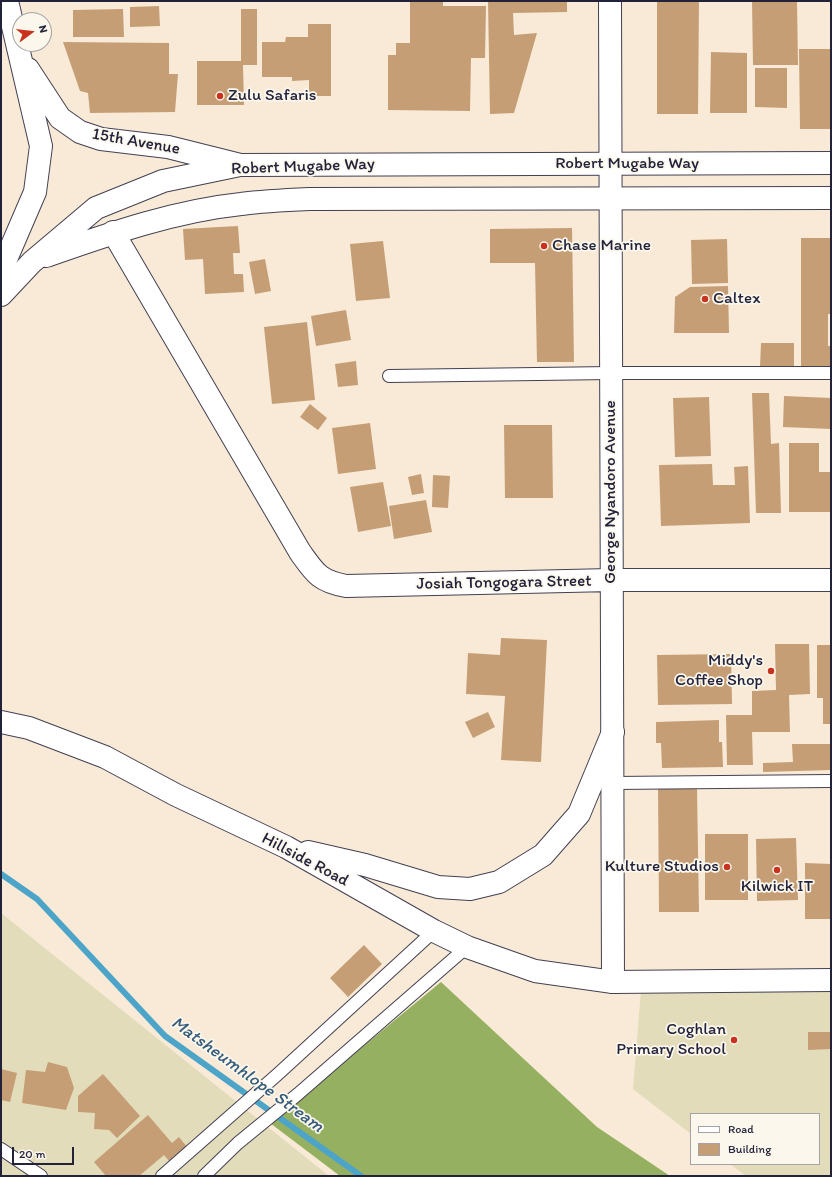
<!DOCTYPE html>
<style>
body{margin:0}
#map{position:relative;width:832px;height:1177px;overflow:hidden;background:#f8ead6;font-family:Itim,sans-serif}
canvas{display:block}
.frame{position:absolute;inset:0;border:2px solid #22223b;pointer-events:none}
.legend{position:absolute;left:690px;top:1113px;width:130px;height:52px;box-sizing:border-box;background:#fbf7ec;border:1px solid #a4a2a5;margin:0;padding:5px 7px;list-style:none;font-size:12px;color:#22223b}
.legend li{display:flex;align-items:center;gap:8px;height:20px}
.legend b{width:20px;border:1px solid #a4a2a5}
.north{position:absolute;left:12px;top:12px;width:40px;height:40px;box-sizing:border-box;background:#fbf7ec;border:1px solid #a4a2a5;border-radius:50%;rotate:75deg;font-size:11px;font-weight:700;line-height:16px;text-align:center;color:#22223b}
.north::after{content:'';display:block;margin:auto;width:14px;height:18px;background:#c8321e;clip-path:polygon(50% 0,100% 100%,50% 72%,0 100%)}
.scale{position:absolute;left:12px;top:1147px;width:62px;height:18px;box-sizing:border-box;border:2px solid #22223b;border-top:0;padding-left:5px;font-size:12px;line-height:14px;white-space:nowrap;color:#22223b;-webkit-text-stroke:3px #fbf7ec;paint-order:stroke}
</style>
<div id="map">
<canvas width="832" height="1177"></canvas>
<div class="frame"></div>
<ul class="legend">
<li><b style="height:5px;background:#fff"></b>Road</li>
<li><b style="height:11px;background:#c69e76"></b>Building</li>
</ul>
<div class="north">N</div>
<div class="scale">20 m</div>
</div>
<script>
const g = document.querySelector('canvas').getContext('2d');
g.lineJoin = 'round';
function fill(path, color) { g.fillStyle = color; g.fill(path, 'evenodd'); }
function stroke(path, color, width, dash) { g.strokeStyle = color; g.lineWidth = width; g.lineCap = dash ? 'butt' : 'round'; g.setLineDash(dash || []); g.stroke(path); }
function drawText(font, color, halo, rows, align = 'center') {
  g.font = font + ' Itim,sans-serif'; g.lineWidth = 3.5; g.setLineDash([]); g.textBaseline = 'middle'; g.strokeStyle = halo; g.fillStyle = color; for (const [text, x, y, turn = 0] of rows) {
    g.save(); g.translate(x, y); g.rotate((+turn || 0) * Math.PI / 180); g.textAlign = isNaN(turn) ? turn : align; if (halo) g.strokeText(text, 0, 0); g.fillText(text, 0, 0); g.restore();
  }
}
fill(new Path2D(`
 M1 913 329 1176H1Z
 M831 988V1176H746L730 1164H819V1114H691V1134L633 1089 641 990Z`), '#e3dcba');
fill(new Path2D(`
 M441 982 597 1127 670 1176H340L270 1123Z`), '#96b062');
stroke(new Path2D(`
 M1 874 37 899 165 1036 361 1176`), '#4ca4c9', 6);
fill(new Path2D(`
 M410 1H443V6H486L485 58H471L470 111 388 110V55H396V43H410Z
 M488 1H567V12L513 13 514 35 537 33 514 113 490 114Z
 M657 1H699L698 114H657Z
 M752 1H797L798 65H753Z
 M159 6 160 26 130 27V7Z
 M123 9 124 37H73V10Z
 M241 9H257V65H243L244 105H197V61H241Z
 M308 24H331V96H309V80L292 81V77H262V42H285L286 37H308Z
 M63 42 169 43V74H178L175 112 90 113 88 93 80 91Z
 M799 49H831V129H800Z
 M711 52 747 53V113H710Z
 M755 68H787V108L755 107Z
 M238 226 240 253H233L234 274H243L244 292 205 294 203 259 185 260 183 229Z
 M572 228 574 362H537L535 263H490V229Z
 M801 238H831V314H828V346H831V367H801Z
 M727 239 728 283 692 284 691 240Z
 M383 241 390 298 356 301 350 244Z
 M265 259 271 291 255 294 249 262Z
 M728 286 729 333H674L675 297 690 287Z
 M346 310 351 340 316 346 311 316Z
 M307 322 315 400 272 404 264 327Z
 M761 343H794V368L760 367Z
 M356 361 358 385 338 387 335 364Z
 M752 393H769L771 444 779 443 781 513H756Z
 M784 396 831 398V429L783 427Z
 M709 397 711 456 675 457 673 398Z
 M310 404 327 418 318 430 300 417Z
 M370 423 376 469 338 474 332 428Z
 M504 425H552L553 498H505Z
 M789 443H819V472H831V512H789Z
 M712 464 713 485H735L734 467 748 466 750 523 661 526 659 465Z
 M421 474 424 493 412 495 408 477Z
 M433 475 450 476 448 508 432 507Z
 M383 482 391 526 358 532 350 487Z
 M426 500 432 532 394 539 389 506Z
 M501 638 547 640 541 762 501 760 505 696 466 694 468 653 500 655Z
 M775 644H809L810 694 789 695 790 732H752L753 765H727L726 715H752V691L776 690Z
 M817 645H831V724H823V698H817Z
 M731 654 732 704 658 705 657 655Z
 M488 712 495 727 473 738 465 722Z
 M719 720V742H722L723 767 662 768 661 743H656V722Z
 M792 744H831V770L763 772V763L793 762Z
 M658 788H697L699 912H659Z
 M705 834H748V900H705Z
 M796 838 798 900 757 901 756 839Z
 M805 863 831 864V919H805Z
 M364 945 382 964 348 997 330 978Z
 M808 1032H831V1049L808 1050Z
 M48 1062 67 1067 74 1088 66 1110 22 1103 26 1070 45 1072Z
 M1 1069 17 1073 10 1102 1 1100Z
 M103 1074 140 1116 117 1138 109 1130 94 1129 95 1113 78 1112V1096Z
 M148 1115 172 1143 179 1137 187 1147 169 1161 164 1155 139 1176H106L94 1162Z`), '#c69e76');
const lane = new Path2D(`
 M389 376 611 373H831
 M613 783 831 781
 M1 1149 41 1176
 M162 1176 278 1074 434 931
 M204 1176 238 1143 298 1094 467 947`);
const street = new Path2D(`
 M610 1 613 982
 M28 69 60 118 80 132 101 139 168 147 240 165
 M113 232 300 552C315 573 319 581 346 586L611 580H831
 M1 271 35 192 41 146 7 1`);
const secondary = new Path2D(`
 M46 256C109 234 174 211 241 204 264 201 288 200 311 199L831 198
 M1 295 32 262 96 208 163 181 240 165 831 163
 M1 722 29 728 105 757 176 795 286 847 434 931 467 947 535 971 613 982 831 980
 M308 852 365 865 438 887 470 889 499 882 543 855 579 814 613 732`);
stroke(lane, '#424052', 14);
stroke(street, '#424052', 24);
stroke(secondary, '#424052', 24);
stroke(lane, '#fff', 12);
stroke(street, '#fff', 22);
stroke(secondary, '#fff', 22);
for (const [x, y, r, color] of [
 [220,96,4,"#c8321e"],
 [544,246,4,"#c8321e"],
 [705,299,4,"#c8321e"],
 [771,671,4,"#c8321e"],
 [727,867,4,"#c8321e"],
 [777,870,4,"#c8321e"],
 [734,1040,4,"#c8321e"]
]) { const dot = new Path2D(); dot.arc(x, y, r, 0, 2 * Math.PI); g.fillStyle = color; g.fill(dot); stroke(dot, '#fbf7ec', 1.5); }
drawText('17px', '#22223b', '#fbf7ec', [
 ["Zulu Safaris",228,96],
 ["Chase Marine",552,246],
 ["Caltex",713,299],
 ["Middy's",763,661,"right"],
 ["Coffee Shop",763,681,"right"],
 ["Kulture Studios",719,867,"right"],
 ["Kilwick IT",777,887,"center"],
 ["Coghlan",726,1030,"right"],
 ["Primary School",726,1050,"right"]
], 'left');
drawText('17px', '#22223b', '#fbf7ec', [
 ["15th Avenue",136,142,10],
 ["Robert Mugabe Way",627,164],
 ["Robert Mugabe Way",303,167,-2],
 ["George Nyandoro Avenue",611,492,-90],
 ["Josiah Tongogara Street",504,583,-1],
 ["Hillside Road",305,860,28]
]);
drawText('italic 18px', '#355c7b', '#fbf7ec', [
 ["Matsheumhlope Stream",247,1075,36]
]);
</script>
